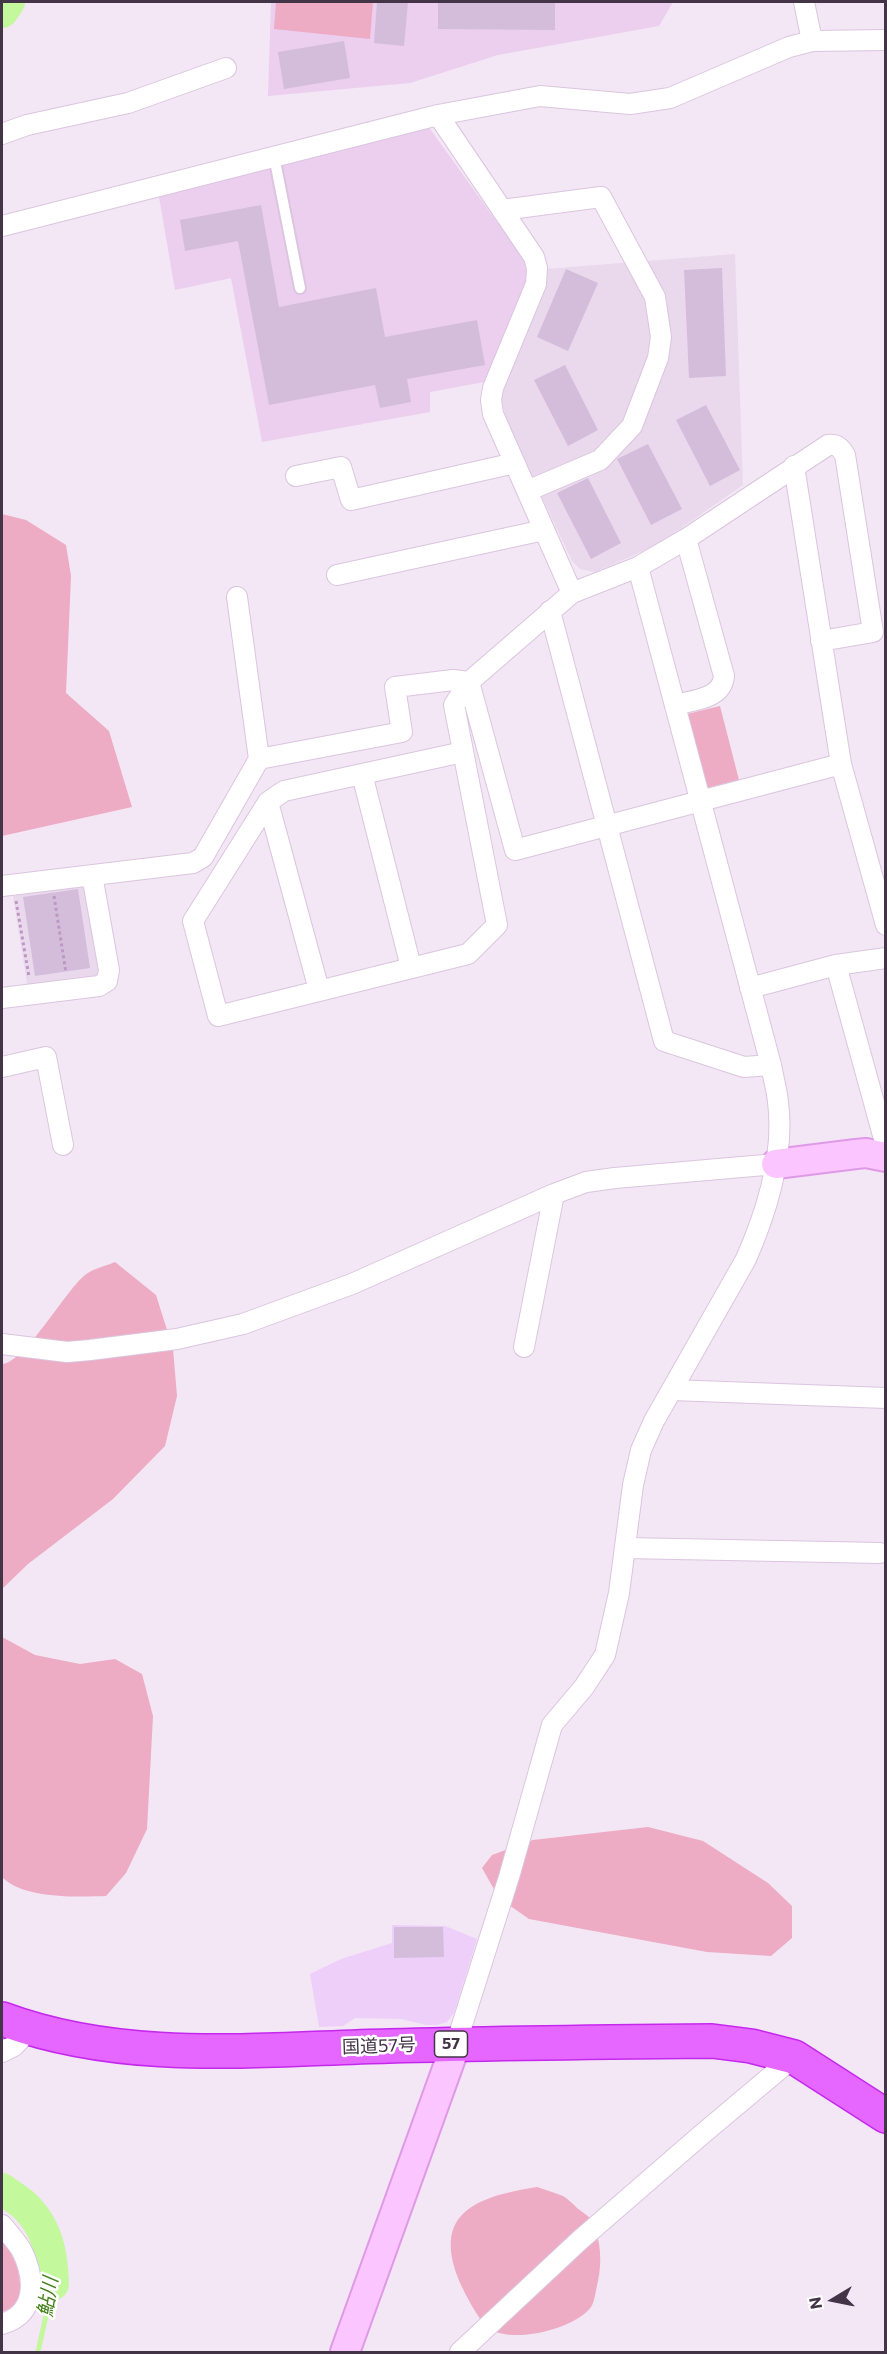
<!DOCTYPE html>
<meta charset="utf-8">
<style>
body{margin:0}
#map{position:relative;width:887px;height:2354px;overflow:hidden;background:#f3e6f5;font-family:Commissioner,sans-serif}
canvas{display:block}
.frame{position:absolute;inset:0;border:3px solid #443448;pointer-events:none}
.north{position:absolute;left:803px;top:2270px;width:60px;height:60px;-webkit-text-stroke:4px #fff;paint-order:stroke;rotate:260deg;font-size:16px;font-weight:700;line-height:24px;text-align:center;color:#443448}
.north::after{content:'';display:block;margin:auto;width:21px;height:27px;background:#443448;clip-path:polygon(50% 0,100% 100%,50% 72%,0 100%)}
</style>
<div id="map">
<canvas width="887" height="2354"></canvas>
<div class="frame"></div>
<div class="north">N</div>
</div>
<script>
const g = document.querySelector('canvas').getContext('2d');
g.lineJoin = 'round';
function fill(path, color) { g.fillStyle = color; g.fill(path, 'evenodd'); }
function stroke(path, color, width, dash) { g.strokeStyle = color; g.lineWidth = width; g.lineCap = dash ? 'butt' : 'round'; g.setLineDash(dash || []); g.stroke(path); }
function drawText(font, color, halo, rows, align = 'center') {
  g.font = font + ' Commissioner,"Noto Sans JP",sans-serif'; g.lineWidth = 5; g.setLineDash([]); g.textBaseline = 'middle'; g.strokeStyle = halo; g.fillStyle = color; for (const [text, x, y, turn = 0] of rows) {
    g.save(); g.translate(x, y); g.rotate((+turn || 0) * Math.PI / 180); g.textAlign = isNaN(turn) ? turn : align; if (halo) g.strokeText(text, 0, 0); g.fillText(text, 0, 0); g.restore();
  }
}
fill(new Path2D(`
 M735 254 743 485 657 545 595 572 580 569 572 561 507 423 501 400 502 389 545 290 546 269Z
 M83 885 89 888 102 972 98 977 28 989 13 896Z`), '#ead8ed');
fill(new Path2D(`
 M392 1925 445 1926 477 1939 454 2013 447 2022 437 2025H426L401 2019 355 2018 343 2026 319 2027 310 1974 341 1959 392 1943Z`), '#eecff9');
fill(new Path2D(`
 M271 2H673L659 26 498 55 410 83 268 96Z
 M428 126 522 257 527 269 525 288 484 382 430 392V412L262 442 231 278 175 290 159 197Z`), '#ecceef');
fill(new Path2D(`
 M276 2H373L370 39 274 29Z
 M2 514 26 520 66 545 71 576 66 693 109 731 132 807 2 836Z
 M720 706 739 780 706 788 687 714Z
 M115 1262 156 1295 173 1349 177 1396 165 1446 113 1499 28 1564 2 1589V1364C25 1363 65 1291 85 1275 92 1269 106 1266 115 1262Z
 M2 1637 35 1655 80 1664 115 1659 142 1674 153 1716 147 1829 126 1873 106 1896C77 1897 23 1899 2 1877Z
 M648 1827 703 1841 768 1883 792 1906V1938L771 1956 707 1952 529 1919 499 1898 482 1868 492 1855 533 1840Z
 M537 2187C546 2190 555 2193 563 2196 568 2199 573 2204 577 2208 582 2212 591 2217 593 2223 601 2242 602 2262 598 2281 596 2288 595 2301 591 2307 575 2329 513 2344 490 2329 479 2321 468 2299 462 2287 429 2214 474 2197 537 2187Z
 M2 2239C16 2259 23 2277 20 2301L9 2309 2 2312Z`), '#edabc4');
stroke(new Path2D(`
 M38 2352 53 2284`), '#c3f89c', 5);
stroke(new Path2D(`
 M2 12 9 2
 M2 2189C10 2195 21 2201 28 2209 48 2230 52 2256 53 2284`), '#c3f89c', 32);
fill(new Path2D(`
 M377 2H408L404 46 374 43Z
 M438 2H555V30L438 29Z
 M344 41 350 78 284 89 278 52Z
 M261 205 279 307 376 288 385 337 477 320 485 365 407 379 411 402 380 408 375 385 269 405 238 241 185 251 180 220Z
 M722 268 726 376 689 378 684 270Z
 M566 269 598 283 568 351 537 337Z
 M565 365 598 430 568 446 534 380Z
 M706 405 740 470 710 486 676 420Z
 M648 444 682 509 651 525 617 459Z
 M588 478 621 543 591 559 557 493Z
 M78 889 90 968 35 976 23 897Z
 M394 1927H443L444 1957 394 1958Z`), '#d4bddb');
const lane = new Path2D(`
 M274 156 300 288`);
const street = new Path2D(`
 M804 2 812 41
 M438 115 534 257 537 268 536 284 493 388 491 400 493 414 572 593
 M2 134 27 125 128 103 226 68
 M502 210 601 197 655 297 661 337 658 358 632 426 600 460 527 491
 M2 226 438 115 540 96 630 104 670 98 789 47 812 41 886 40
 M794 466 841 764 886 925
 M296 476 341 467 351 500 515 463
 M337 575 544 530
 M237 597 259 759
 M550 611 664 1041 744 1067 771 1065
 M675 705C694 700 722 699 724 676L686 539
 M463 752 284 791 268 802 193 921 218 1016 468 954 497 925 454 705 469 682 572 593 638 567 686 539 828 445C837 444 840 447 845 455L873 632 821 641
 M362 774 411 967
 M268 802 319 990
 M2 886 193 863 203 857 259 759 402 732 395 687 453 680 469 682 515 850 841 764
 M836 965 886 1146
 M750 988 836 965 886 958
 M2 998 99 986 107 981 109 970 92 875
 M2 1067 46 1057 63 1145
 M2 1344 67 1352 90 1350 177 1339 243 1324 352 1284 554 1194 586 1182 615 1178 776 1164
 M524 1347 554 1194
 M672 1390 886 1398
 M625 1548 880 1553
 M456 2044 509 1877 552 1725 584 1687 605 1655 619 1593 633 1485 641 1450 654 1421 746 1259C767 1211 785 1155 778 1102 777 1090 773 1077 771 1065L638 567
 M2 2052 14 2046 30 2029
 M2 2225C9 2234 17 2242 22 2251 36 2280 36 2314 2 2324
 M460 2352 580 2240 700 2136 794 2057`);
const secondary = new Path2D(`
 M776 1164 856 1154 866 1153 886 1157
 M345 2352 456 2044`);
const highway = new Path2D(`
 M2 2019C126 2065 260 2049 389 2046 497 2043 604 2042 712 2041L751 2046 794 2057 886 2116`);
stroke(lane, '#dbc5df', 14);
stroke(street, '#dbc5df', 22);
stroke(secondary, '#df99e6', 32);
stroke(highway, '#c528ed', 36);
stroke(new Path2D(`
 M54 896 66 973
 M16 901 29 977`), '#bc97c4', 3, [3, 3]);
stroke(lane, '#fff', 10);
stroke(street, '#fff', 20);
stroke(secondary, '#fbc6ff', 28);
stroke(highway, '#e667ff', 33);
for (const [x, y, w] of [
 [451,2044,33]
]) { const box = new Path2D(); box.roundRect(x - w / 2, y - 13, w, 26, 4.5); g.fillStyle = '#fff'; g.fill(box); stroke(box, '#443448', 1.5); }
drawText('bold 16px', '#443448', null, [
 ["57",451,2044]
]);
drawText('18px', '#443448', '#fff', [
 ["国道57号",379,2046,-2]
]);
drawText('italic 20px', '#46821c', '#fff', [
 ["鮎川",48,2297,-81]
]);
</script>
